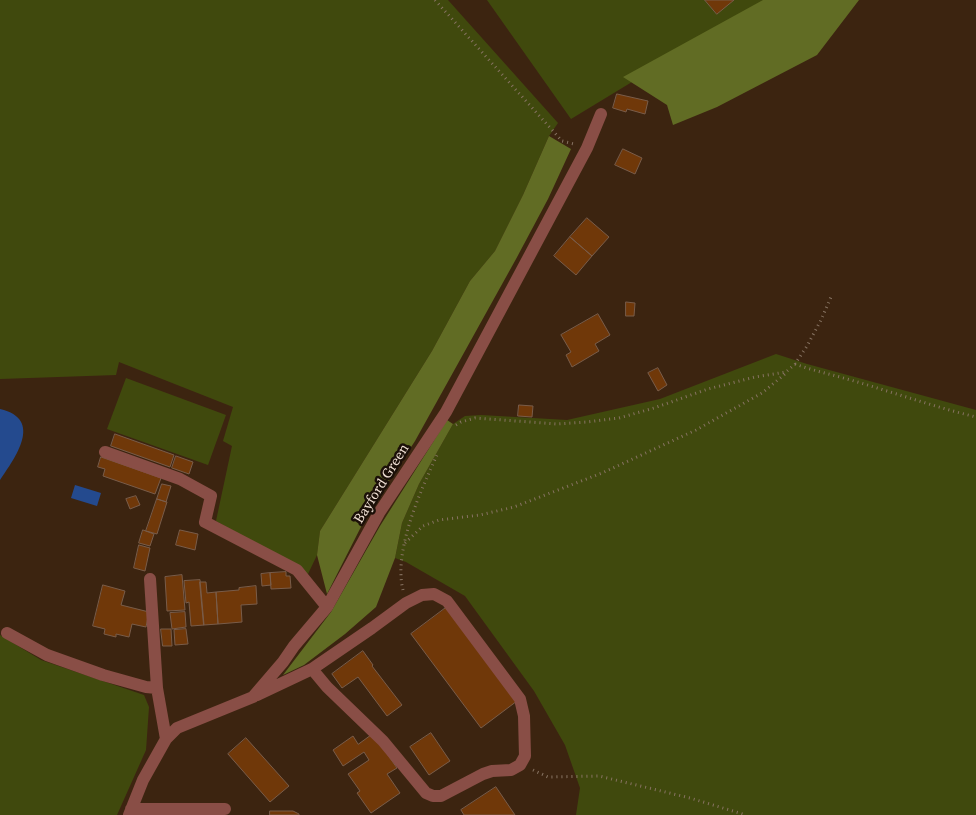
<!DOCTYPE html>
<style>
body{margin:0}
canvas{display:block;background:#3c2410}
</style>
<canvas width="976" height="815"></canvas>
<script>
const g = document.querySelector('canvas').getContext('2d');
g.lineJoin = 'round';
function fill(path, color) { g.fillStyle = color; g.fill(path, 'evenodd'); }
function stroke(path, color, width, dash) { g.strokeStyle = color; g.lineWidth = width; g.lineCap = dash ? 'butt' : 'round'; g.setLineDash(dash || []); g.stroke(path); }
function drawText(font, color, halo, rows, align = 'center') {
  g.font = font + ' "Source Serif 4",serif'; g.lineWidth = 5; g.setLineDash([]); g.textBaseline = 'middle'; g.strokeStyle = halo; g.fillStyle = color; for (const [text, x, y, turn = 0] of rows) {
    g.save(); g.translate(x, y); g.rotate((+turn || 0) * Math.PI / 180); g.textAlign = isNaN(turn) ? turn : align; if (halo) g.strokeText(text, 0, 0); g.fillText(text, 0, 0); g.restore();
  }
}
fill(new Path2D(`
 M0 0H448L558 123 549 136 523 195 495 251 470 281 432 351 320 531 317 555 308 574 216 521 232 446 223 441 233 407 119 362 116 375 0 379Z
 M487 0H767L571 119Z
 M776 354 807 364 976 410V815H576L580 788 565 745 534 691 465 596 406 562 395 558 402 523 419 484 453 424 465 416 481 415 567 420 660 399Z
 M126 378 226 415 208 465 107 429Z
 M0 635 41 660 144 695 149 707 146 750 117 815H0Z`), '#40490d');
fill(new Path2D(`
 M763 0H859L817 55 717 107 673 125 667 105 623 77Z
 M549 136 571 149 548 199 516 259 415 441 368 513 327 594 317 555 320 531 432 351 470 281 495 251 523 195Z
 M447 420 453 424 419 484 402 523 395 558 376 607 345 634 304 665 283 675 331 612 380 526Z`), '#616c24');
fill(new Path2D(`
 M0 409C44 419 15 458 0 480Z
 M75 485 101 493 97 506 71 498Z`), '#244a8e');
const building = new Path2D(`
 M705 0H734L717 14Z
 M617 94 648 101 645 114 627 109 626 112 613 108Z
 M623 149 642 158 635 174 615 165Z
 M587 218 609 237 592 256 570 237Z
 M570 237 592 256 576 275 554 256Z
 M626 302 635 303 634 316H626Z
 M598 314 610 335 595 344 599 351 572 367 566 355 571 352 561 335Z
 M658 368 667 385 658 391 648 373Z
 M519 405 533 406 532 417 518 416Z
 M115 434 174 455 170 467 111 446Z
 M176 456 193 462 189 474 172 468Z
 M101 457 161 478 155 494 103 476 105 469 98 467Z
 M162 484 171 486 166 502 157 499Z
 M136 496 140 505 130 509 126 499Z
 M157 499 167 502 157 534 146 531Z
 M143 530 154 534 150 546 139 543Z
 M180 530 198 534 195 550 176 545Z
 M139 545 150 548 145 571 134 568Z
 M286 572V576H290L291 588 271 589 270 573Z
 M270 573 271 585 262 586 261 574Z
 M182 575 185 610 167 611 165 577Z
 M200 580 204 625 191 626 189 602 186 603 184 581Z
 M200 582H206L207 593 216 592 218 624 204 625Z
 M103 585 125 591 121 605 149 612 146 627 132 624 129 637 116 634V637L104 634 105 629 93 626Z
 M256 586 257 604 241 605 242 622 218 624 216 592 239 590V588Z
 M447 607 517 701 481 728 411 634Z
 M185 612 186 627 172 629 170 613Z
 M161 629H171L172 646H163Z
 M186 629 188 644 175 645 174 630Z
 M363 651 373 665 372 666 402 705 387 716 358 677 342 688 332 674Z
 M431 733 450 761 429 775 410 747Z
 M373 734 397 768 387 774 400 793 371 813 357 793 360 791 348 774 369 760 364 752 343 766 333 750 353 736 358 744Z
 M246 738 289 786 270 802 228 754Z
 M496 787 515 815H464L461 810Z
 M270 811H293L299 814V815H270Z`);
fill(building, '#703809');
stroke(building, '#795c49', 1);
stroke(new Path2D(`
 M435 0 562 141 574 144
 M795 364C814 371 834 375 854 381 895 393 935 407 976 417
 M456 425 461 422 475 418 557 424 587 422 619 418 654 408 708 389 755 377 786 372 795 364 807 346 821 320 831 297
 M405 543 423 526 439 520 480 515 514 507 602 473 696 430 762 393 785 374
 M403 590C393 551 421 490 437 455
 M533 770 548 777 599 776 690 798 746 815`), '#877362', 3, [1, 4]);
stroke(new Path2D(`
 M105 452 180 479 211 496 205 522 297 570 327 607
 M150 579 157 688 166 739
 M7 633 47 655 103 675 146 687 157 688
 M257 695 312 669 372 628 406 603 422 595 434 594 447 601 520 699 524 716 525 756 520 765 511 770 492 771 483 774 441 796H433L426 793 383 741 327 687 312 669
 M131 809H225
 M129 815 143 780 166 739 177 728 253 697 283 662 294 646 327 607 379 513 446 412 587 148 601 114`), '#894e46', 12);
drawText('14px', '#eeded2', '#1b1008', [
 ["Bayford Green",382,484,-58]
]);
</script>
